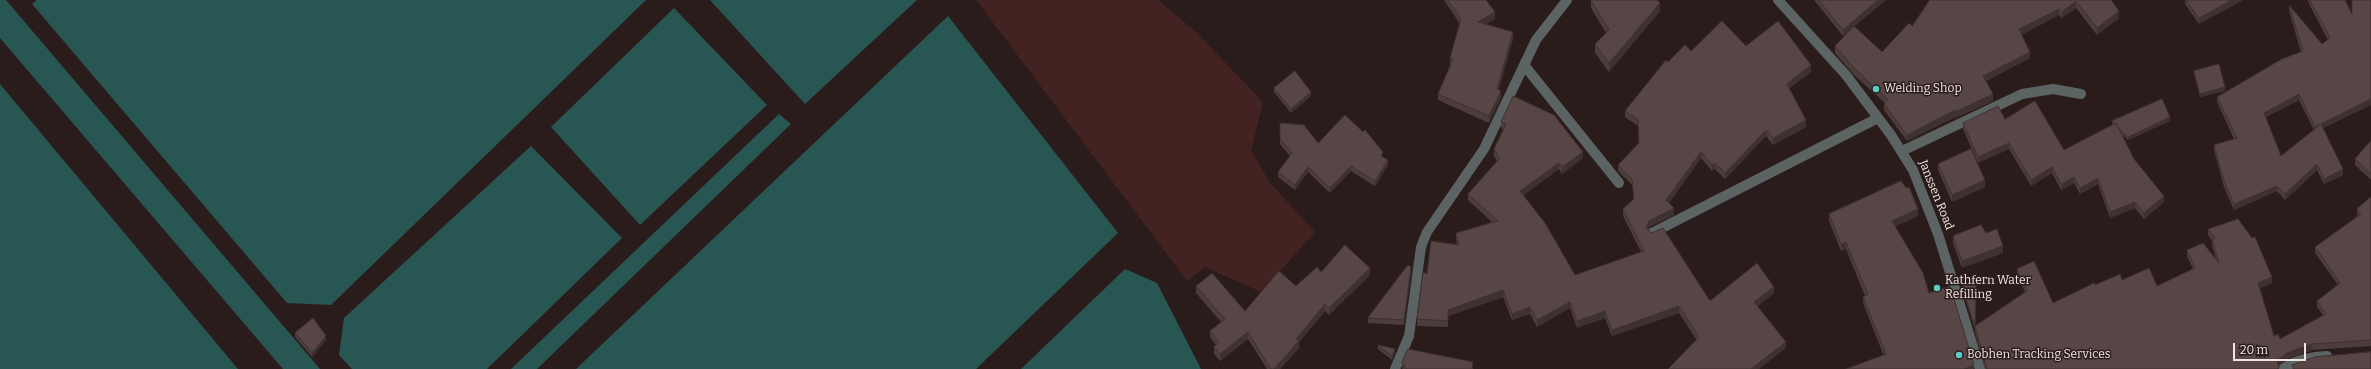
<!DOCTYPE html>
<style>
body{margin:0}
#map{position:relative;width:2371px;height:369px;overflow:hidden;background:#2b1c1c;font-family:Bitter,serif}
canvas{display:block}
.scale{position:absolute;left:2233px;top:343px;width:73px;height:18px;box-sizing:border-box;border:2px solid #f0e5e4;border-top:0;padding-left:5px;font-size:12px;line-height:14px;white-space:nowrap;color:#f0e5e4;-webkit-text-stroke:3px #2b1c1c;paint-order:stroke}
</style>
<div id="map">
<canvas width="2371" height="369"></canvas>
<div class="scale">20 m</div>
</div>
<script>
const g = document.querySelector('canvas').getContext('2d');
g.lineJoin = 'round';
function fill(path, color) { g.fillStyle = color; g.fill(path, 'evenodd'); }
function stroke(path, color, width, dash) { g.strokeStyle = color; g.lineWidth = width; g.lineCap = dash ? 'butt' : 'round'; g.setLineDash(dash || []); g.stroke(path); }
function drawText(font, color, halo, rows, align = 'center') {
  g.font = font + ' Bitter,serif'; g.lineWidth = 3; g.setLineDash([]); g.textBaseline = 'middle'; g.strokeStyle = halo; g.fillStyle = color; for (const [text, x, y, turn = 0] of rows) {
    g.save(); g.translate(x, y); g.rotate((+turn || 0) * Math.PI / 180); g.textAlign = isNaN(turn) ? turn : align; if (halo) g.strokeText(text, 0, 0); g.fillText(text, 0, 0); g.restore();
  }
}
fill(new Path2D(`
 M976 0H1158L1195 31 1263 102 1251 151 1271 184 1315 232 1261 292 1205 267 1187 281Z`), '#432222');
fill(new Path2D(`
 M0 0H6L320 369H283L0 38Z
 M37 0H646L331 305 287 303 32 4Z
 M710 0H917L805 104Z
 M674 8 767 105 640 225 551 127Z
 M948 16 1118 233 976 369H576Z
 M0 84 238 369H0Z
 M779 114 791 124 537 369H511Z
 M531 146 622 238 487 369H352L339 355 344 318Z
 M1125 269 1157 283 1201 369H1021Z`), '#285652');
stroke(new Path2D(`
 M1778 0 1846 75 1891 135 1913 170 1938 234 1980 369
 M1524 65 1619 183
 M1902 151 2022 94 2053 89 2081 94
 M1652 233 1878 118
 M1395 369 1409 336 1421 247 1427 232 1484 149 1536 40 1567 0
 M2283 369C2296 359 2312 357 2327 356`), '#5b6462', 10);
fill(new Path2D(`
 M1444 0H1486L1495 19 1486 24 1513 39 1499 89 1501 97 1489 123 1438 100V94L1451 65H1450V58L1460 24Z
 M1591 0 1660 11 1609 72 1595 53V44L1606 33 1591 8Z
 M1814 0H1886L1854 26 1882 52 1912 26 1930 0H2111L2119 18 2097 35 2076 8 2062 18 2059 15 2021 35 2030 58 1986 81 1993 101 1955 118V117L1907 141 1884 110V104L1885 103 1854 75 1835 53V46L1851 29 1843 36Z
 M2185 0H2243L2199 24 2185 4Z
 M2308 0H2345L2352 14 2371 0V105L2323 128 2343 175 2324 184 2317 170 2285 200 2277 191 2234 210 2224 187 2214 150V145L2234 139 2217 102V97L2301 52 2289 11V5L2322 44 2328 40 2308 2ZM2299 100 2314 130 2281 156 2266 117Z
 M1746 46 1811 72 1789 88 1806 127 1773 145 1766 136 1725 179 1715 169 1712 171 1701 158 1669 203 1674 215 1649 227 1648 229 1710 301 1774 293 1758 306 1786 348 1696 339 1679 313 1612 336 1605 318 1577 328 1570 308 1537 327 1530 314 1512 320 1503 297 1448 316V327L1417 326V319L1427 274 1457 244 1456 240V233L1492 222 1468 200V194L1497 161 1494 156V149L1503 129 1501 128V122L1583 158 1562 174 1559 169 1523 195 1575 275 1641 252 1623 216V209L1634 200 1632 185 1618 171V165L1639 143 1638 126 1625 117V111L1668 62 1691 51Z
 M2194 71 2225 91 2200 97 2194 74Z
 M1274 88 1311 96 1291 113 1274 92Z
 M2005 119 2064 150 2112 125V121H2170L2128 140 2122 134 2134 159 2164 202 2144 219 2135 208 2110 218 2098 184 2080 194 2074 183 2061 190 2052 173 2031 186 2009 149 1978 163 1963 129V123Z
 M1280 123 1318 143 1383 157 1388 165 1375 186 1351 171 1330 193 1308 172 1295 190 1278 177V172L1290 156 1280 144Z
 M2371 141V180L2355 165V159Z
 M1938 164 1985 187 1952 202 1938 170Z
 M2371 197V346L2312 350 2289 358 2279 365V369H1985L1975 332V326L2025 292 2017 275V269L2053 303 2095 285 2122 280 2157 286 2193 269 2187 256V250L2216 259 2212 246V241L2208 235V229L2272 283 2260 288 2274 336 2280 339 2323 315 2317 307V301L2338 285 2315 253V247L2358 216 2357 215V209Z
 M1829 214 1918 216 1895 226 1929 293 1974 369 1883 354 1863 303V297L1865 296 1846 249 1841 251 1829 221Z
 M1953 236 2003 253 1962 268 1953 243Z
 M1321 272 1370 275 1329 315 1325 311 1299 342V348L1280 369H1267L1248 339 1220 361 1214 354V347L1216 345 1210 337V331L1221 322 1196 293V286L1245 311 1296 286Z
 M1411 272 1404 325 1368 323V318Z
 M1976 281 1975 330 1962 289V286Z
 M295 333 326 340 312 357 295 337Z
 M1378 345 1395 352 1392 360 1378 349Z
 M1402 363 1473 367V369H1403L1402 368Z`), '#4c3c3c');
fill(new Path2D(`
 M1878 0H1886L1843 36V30Z
 M2232 0H2243L2199 24V18Z
 M2076 1V8L2062 18V12Z
 M1660 3V11L1609 72V63Z
 M2059 9V15L2019 36V29Z
 M2119 11V18L2097 35V28Z
 M1495 12V19L1478 29V22Z
 M1513 32V39L1497 95V89Z
 M2030 52V58L1983 82V76Z
 M1811 65V72L1787 90V84Z
 M2225 87V91L2200 97V94Z
 M1501 91V97L1489 123V116Z
 M1311 92V96L1291 113V109Z
 M1993 94V101L1955 118V112Z
 M2299 94V100L2264 118V113Z
 M2371 99V105L2315 132V127Z
 M1955 110V117L1907 141V135Z
 M2170 117V121L2128 140V137Z
 M1806 120V127L1773 145V138Z
 M1766 130V136L1725 179V173Z
 M2009 143V149L1978 163V157Z
 M1583 152V158L1562 174V167Z
 M1701 152V158L1666 207V200Z
 M1388 160V165L1375 186V181Z
 M1559 163V169L1520 198V191Z
 M1715 163V169L1712 171V165Z
 M2317 164V170L2285 200V194Z
 M1351 166V171L1330 193V188Z
 M1308 167V172L1295 190V185Z
 M2052 167V173L2031 186V180Z
 M2343 169V175L2324 184V179Z
 M2074 177V183L2061 190V184Z
 M2098 178V184L2080 194V188Z
 M1985 180V187L1952 202V195Z
 M2277 186V191L2234 210V204Z
 M2164 196V202L2144 219V213Z
 M2135 202V208L2110 218V212Z
 M1674 208V215L1649 227 1646 233V227L1649 221Z
 M1918 209V216L1892 228V221Z
 M1846 242V249L1841 251V244Z
 M2003 246V253L1962 268V261Z
 M1411 267V272L1404 325V320Z
 M1370 268V275L1329 315V308Z
 M2272 277V283L2258 289V283Z
 M1774 287V293L1754 309V302Z
 M1503 290V297L1448 316V327V310Z
 M1570 302V308L1537 327V320Z
 M1325 304V311L1299 342V348L1280 369H1274L1296 339Z
 M1679 306V313L1612 336V330Z
 M1530 307V314L1512 320V314Z
 M1605 311V318L1577 328V321Z
 M1248 332V339L1220 361V354Z
 M326 336V340L312 357V353Z
 M1786 342V348L1759 369H1751Z
 M2312 344V350L2289 358 2277 366V360L2289 352Z
 M1395 349V352L1392 360V356Z
 M1974 365V369H1964Z`), '#3e3131');
const building = new Path2D(`
 M1448 0H1486L1495 12 1478 22 1513 32 1497 89 1501 91 1489 116 1438 94 1453 59 1450 58 1461 19Z
 M1591 0H1657L1660 3 1609 63 1595 44 1609 30Z
 M1819 0H1878L1843 30Z
 M1930 0H2111L2119 11 2097 28 2076 1 2062 12 2059 9 2019 29 2030 52 1983 76 1993 94 1955 112V110L1907 135 1884 104 1888 100 1854 68 1835 46 1854 26 1882 52 1909 23 1912 26Z
 M2186 0H2232L2199 18Z
 M2310 0H2345L2352 14V0H2371V99L2315 127 2299 94 2264 113 2281 156 2321 124 2343 169 2324 179 2317 164 2285 194 2277 186 2234 204 2224 181 2214 145 2237 138 2217 97 2282 59 2303 51 2289 5 2322 44 2330 38Z
 M1722 21 1746 46 1778 21 1811 65 1787 84 1806 120 1773 138 1766 130 1725 173 1715 163 1712 165 1701 152 1666 200 1674 208 1649 221 1646 227 1651 233 1663 228 1710 301 1757 263 1774 287 1754 302 1786 342 1751 369H1668L1699 337 1679 306 1612 330 1605 311 1577 321 1570 302 1537 320 1530 307 1512 314 1503 290 1448 310V321L1417 319 1423 272 1427 274 1431 241 1459 245 1456 233 1498 221 1468 194 1500 158 1494 149 1506 124 1501 122 1513 96 1554 115 1583 152 1562 167 1559 163 1520 191 1545 223 1575 275 1644 251 1623 209 1634 199 1632 179 1618 165 1639 143 1638 119 1625 111 1666 60 1668 62 1685 45 1691 51Z
 M2219 64 2225 87 2200 94 2194 71Z
 M1295 71 1311 92 1291 109 1274 88Z
 M2162 99 2170 117 2128 137 2118 127 2116 123 2115 124 2112 121Z
 M2035 101 2064 150 2116 123 2134 159 2164 196 2144 213 2135 202 2110 212 2098 178 2080 188 2074 177 2061 184 2052 167 2031 180 2009 143 1978 157 1963 123 1998 106 2005 119Z
 M1345 115 1363 132 1365 130 1383 152 1381 156 1388 160 1375 181 1351 166 1330 188 1308 167 1295 185 1278 172 1292 153 1280 139V123L1304 125 1318 143Z
 M2371 141V174L2355 159Z
 M1971 149 1985 180 1952 195 1938 164Z
 M1901 181 1906 188 1909 187 1918 209 1892 221 1923 273 1929 293 1950 286 1974 365 1964 369H1846L1886 354 1863 297 1868 295 1846 242 1841 244 1829 214Z
 M2371 197V340L2312 344 2289 352 2277 360 2279 368 2277 369H1987L1986 366 1975 326 2027 291 2017 269 2034 261 2053 303 2094 283 2095 285 2120 274 2122 280 2149 268 2157 286 2195 268 2187 250 2203 243 2219 263 2212 240 2215 238 2208 229 2238 219 2252 238 2255 237 2272 277 2258 283 2274 336 2278 334 2280 339 2326 314 2317 301 2340 283 2315 247 2361 214 2357 209Z
 M1981 225 1986 233 1997 229 2003 246 1962 261 1953 236Z
 M1345 245 1370 268 1329 308 1325 304 1296 339 1299 341 1274 369H1271L1248 332 1220 354 1214 347 1219 342 1210 331 1225 319 1196 286 1212 273 1245 311 1279 271 1296 286 1317 267 1321 272Z
 M1408 265 1411 267 1404 320 1368 318Z
 M1976 281 1975 327 1962 286Z
 M313 318 326 336 312 353 295 333Z
 M1378 345 1395 349 1392 356Z
 M1408 349 1473 362 1472 369H1407L1404 367 1405 365 1402 363Z
 M2371 352V369H2294L2292 365 2315 357Z`);
fill(building, '#584646');
stroke(building, '#3e3131', 1);
for (const [x, y, r, color] of [
 [1876,89,4,"#57cec2"],
 [1937,288,4,"#57cec2"],
 [1959,355,4,"#57cec2"]
]) { const dot = new Path2D(); dot.arc(x, y, r, 0, 2 * Math.PI); g.fillStyle = color; g.fill(dot); stroke(dot, '#2b1c1c', 1.5); }
drawText('12px', '#f0e5e4', '#2b1c1c', [
 ["Welding Shop",1884,89],
 ["Kathfern Water",1945,281],
 ["Refilling",1945,295],
 ["Bobhen Tracking Services",1967,355]
], 'left');
drawText('12px', '#f0e5e4', '#2b1c1c', [
 ["Janssen Road",1936,195,68]
]);
</script>
